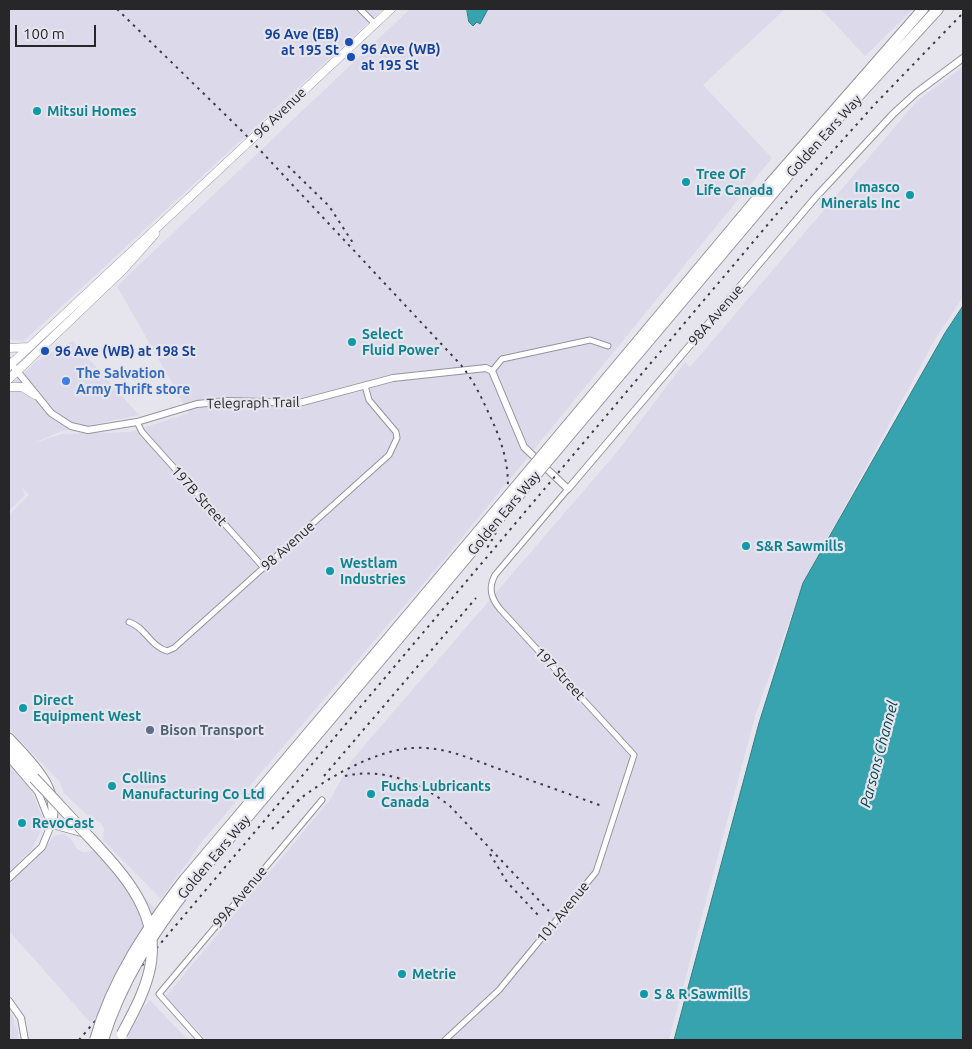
<!DOCTYPE html>
<style>
body{margin:0}
#map{position:relative;width:972px;height:1049px;overflow:hidden;background:#e6e5ee;font-family:Ubuntu,sans-serif}
canvas{display:block}
.frame{position:absolute;inset:0;border:10px solid #272629;pointer-events:none}
.scale{position:absolute;left:15px;top:25px;width:81px;height:22px;box-sizing:border-box;border:2px solid #272629;border-top:0;padding-left:6px;font-size:15px;line-height:18px;white-space:nowrap;color:#272629;-webkit-text-stroke:4px #e6e5ee;paint-order:stroke}
</style>
<div id="map">
<canvas width="972" height="1049"></canvas>
<div class="frame"></div>
<div class="scale">100 m</div>
</div>
<script>
const g = document.querySelector('canvas').getContext('2d');
g.lineJoin = 'round';
function fill(path, color) { g.fillStyle = color; g.fill(path, 'evenodd'); }
function stroke(path, color, width, dash) { g.strokeStyle = color; g.lineWidth = width; g.lineCap = dash ? 'butt' : 'round'; g.setLineDash(dash || []); g.stroke(path); }
function drawText(font, color, halo, rows, align = 'center') {
  g.font = font + ' Ubuntu,sans-serif'; g.lineWidth = 4.5; g.setLineDash([]); g.textBaseline = 'middle'; g.strokeStyle = halo; g.fillStyle = color; for (const [text, x, y, turn = 0] of rows) {
    g.save(); g.translate(x, y); g.rotate((+turn || 0) * Math.PI / 180); g.textAlign = isNaN(turn) ? turn : align; if (halo) g.strokeText(text, 0, 0); g.fillText(text, 0, 0); g.restore();
  }
}
fill(new Path2D(`
 M9 9H383L24 341 9 339Z
 M410 9H785L703 85 772 158 447 556 204 839 161 899 103 840 104 829 101 823 86 814 64 793 60 782 9 729V515L29 495 22 487 25 495 9 511V386L37 361 73 341 139 415 62 431 31 444 62 434 130 432 189 413 117 286Z
 M821 9H913L865 56Z
 M963 67V297L936 338 803 583 755 716 669 1040H206L166 996 330 800 352 760 617 452 685 362 690 367 917 101Z
 M9 764 30 788 45 823 31 850 9 872Z
 M64 834 71 839 77 849 83 852H89L97 848 169 923 91 1023 9 931V884L42 852 53 837 56 835Z
 M150 1000 188 1040H126L144 1007Z
 M9 1008 18 1032 17 1040H9Z`), '#dbd9ea');
const water = new Path2D(`
 M467 9H488L480 24 477 22 473 26 469 22Z
 M963 306V1040H674L759 723 803 583 945 333Z`);
fill(water, '#37a3af');
stroke(water, '#327e87', 1);
const minor = new Path2D(`
 M360 9 375 24
 M492 371 502 359 590 340 608 346
 M137 422 142 432 264 568
 M129 622C145 627 150 646 167 651L174 648 389 455 397 438 396 432 369 400 365 386
 M51 825 83 834
 M200 1040 159 994 322 800
 M445 1040 499 990 596 872 634 755 500 609C491 598 488 588 495 575L568 489`);
const tertiary = new Path2D(`
 M9 361 51 413 71 426 88 430 137 422 197 404 227 401 299 403 393 378 486 368 492 371 524 447 568 489 815 198 893 114 916 93 963 58
 M9 758 38 792 51 825 42 847 9 878
 M9 1001 21 1018 25 1040`);
const secondary = new Path2D(`
 M9 348 28 347
 M9 366 391 9
 M9 379 124 269 155 234
 M9 387H22L35 395`);
const primary = new Path2D(`
 M9 738C32 763 61 788 51 825`);
const motorway = new Path2D(`
 M571 421 761 194 923 9
 M577 426 817 141 938 9
 M9 750 34 778
 M185 879 392 634
 M191 884 398 639`);
stroke(minor, '#95949c', 7);
stroke(tertiary, '#95949c', 8);
stroke(secondary, '#95949c', 9);
stroke(primary, '#95949c', 11);
stroke(motorway, '#95949c', 12);
stroke(minor, '#fff', 5);
stroke(tertiary, '#fff', 6);
stroke(secondary, '#fff', 8);
stroke(primary, '#fff', 9);
stroke(motorway, '#fff', 10);
stroke(new Path2D(`
 M117 9 244 133 461 365C473 380 481 396 489 414 512 461 517 502 487 548
 M288 166 329 206 355 246
 M324 776 476 598
 M345 776C383 767 421 783 450 806L549 911
 M297 801C325 779 377 749 414 748 445 746 473 760 502 770 535 782 569 794 602 806
 M272 829 301 798
 M490 854 507 882 538 915
 M79 1040 786 203 876 103 963 13`), '#3c3b3e', 2, [2.5, 5]);
const motorwayBridge = new Path2D(`
 M392 634 571 421
 M398 639 577 426
 M34 778C53 798 72 819 91 839 125 876 161 914 150 968 145 992 133 1013 122 1034
 M95 1040C112 980 146 929 185 879
 M103 1040C121 982 153 932 191 884`);
stroke(motorwayBridge, '#95949c', 12, []);
stroke(motorwayBridge, '#fff', 10);
for (const [x, y, r, color] of [
 [349,42,5,"#1a4fb4"],
 [351,57,5,"#1a4fb4"],
 [37,111,5,"#0f9aa8"],
 [686,182,5,"#0f9aa8"],
 [910,195,5,"#0f9aa8"],
 [352,342,5,"#0f9aa8"],
 [45,351,5,"#1a4fb4"],
 [66,381,5,"#3f7fe0"],
 [746,546,5,"#0f9aa8"],
 [330,571,5,"#0f9aa8"],
 [23,708,5,"#0f9aa8"],
 [150,730,5,"#5c6f8a"],
 [112,786,5,"#0f9aa8"],
 [371,794,5,"#0f9aa8"],
 [22,823,5,"#0f9aa8"],
 [402,974,5,"#0f9aa8"],
 [644,994,5,"#0f9aa8"]
]) { const dot = new Path2D(); dot.arc(x, y, r, 0, 2 * Math.PI); g.fillStyle = color; g.fill(dot); stroke(dot, '#e6e5ee', 2); }
drawText('bold 14px', '#164399', '#e6e5ee', [
 ["96 Ave (EB)",339,34,"right"],
 ["at 195 St",339,50,"right"],
 ["96 Ave (WB)",361,49],
 ["at 195 St",361,65],
 ["96 Ave (WB) at 198 St",55,351]
], 'left');
drawText('bold 14px', '#0d838f', '#e6e5ee', [
 ["Mitsui Homes",47,111],
 ["Tree Of",696,174],
 ["Life Canada",696,190],
 ["Imasco",900,187,"right"],
 ["Minerals Inc",900,203,"right"],
 ["Select",362,334],
 ["Fluid Power",362,350],
 ["S&R Sawmills",756,546],
 ["Westlam",340,563],
 ["Industries",340,579],
 ["Direct",33,700],
 ["Equipment West",33,716],
 ["Collins",122,778],
 ["Manufacturing Co Ltd",122,794],
 ["Fuchs Lubricants",381,786],
 ["Canada",381,802],
 ["RevoCast",32,823],
 ["Metrie",412,974],
 ["S & R Sawmills",654,994]
], 'left');
drawText('14px', '#272629', '#e6e5ee', [
 ["96 Avenue",280,113,-44],
 ["Golden Ears Way",824,136,-48],
 ["98A Avenue",716,315,-49],
 ["Telegraph Trail",253,403,-1],
 ["197B Street",199,496,48],
 ["Golden Ears Way",504,513,-50],
 ["98 Avenue",288,546,-42],
 ["197 Street",560,674,47],
 ["Golden Ears Way",214,857,-50],
 ["99A Avenue",240,897,-50],
 ["101 Avenue",563,912,-51]
]);
drawText('bold 14px', '#366cbe', '#e6e5ee', [
 ["The Salvation",76,373],
 ["Army Thrift store",76,389]
], 'left');
drawText('bold 14px', '#4e5e75', '#e6e5ee', [
 ["Bison Transport",160,730]
], 'left');
drawText('italic 15px', '#00444b', '#e6e5ee', [
 ["Parsons Channel",879,754,-75]
]);
</script>
